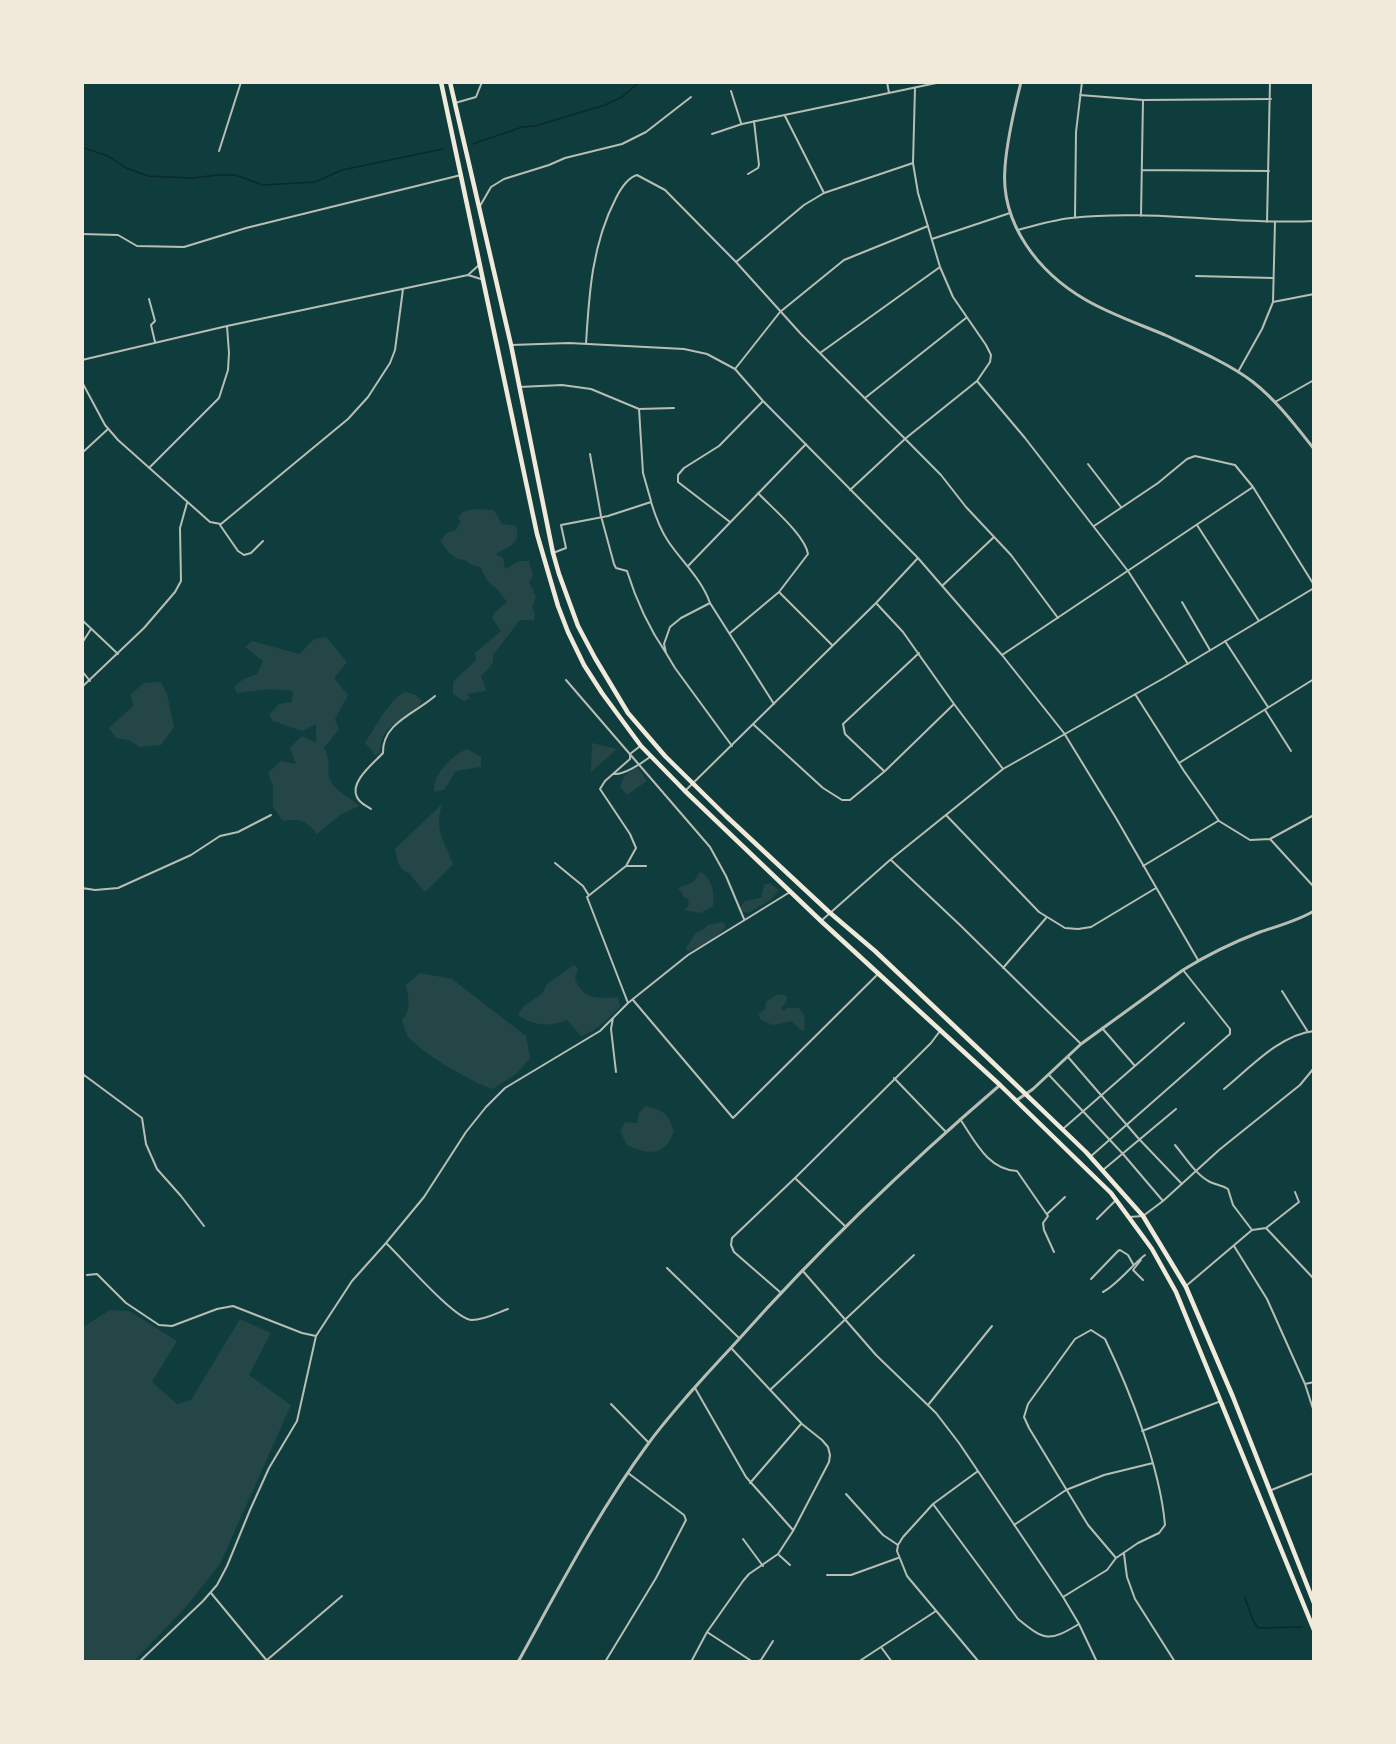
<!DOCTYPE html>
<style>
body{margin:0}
#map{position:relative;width:1396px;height:1744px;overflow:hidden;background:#0f3d3e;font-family:Inter,sans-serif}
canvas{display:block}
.frame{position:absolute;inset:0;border:84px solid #f1e9da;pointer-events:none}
</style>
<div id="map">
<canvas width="1396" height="1744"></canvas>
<div class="frame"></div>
</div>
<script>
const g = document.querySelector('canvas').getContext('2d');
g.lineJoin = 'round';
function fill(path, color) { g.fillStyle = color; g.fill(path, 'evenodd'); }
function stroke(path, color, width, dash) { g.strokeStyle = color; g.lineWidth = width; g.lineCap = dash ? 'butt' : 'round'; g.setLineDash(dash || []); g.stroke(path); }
fill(new Path2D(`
 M473 509 494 510 502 524 516 526C522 544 508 547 496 554L503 558 505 569 519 561H529L533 575 529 582 536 597 532 608 535 613 534 620H520L493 655C495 666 487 669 481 676L486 689 485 691 467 694 470 698 464 701 453 694V682L476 660 475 653 501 631 492 618 494 613 507 602 497 589 488 582 480 567 472 565 465 560 458 559 449 553 440 541 447 533 456 530 461 521 458 518 463 512Z
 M326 637 347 662 334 678 348 695 335 719 339 729 324 748C332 762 326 768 330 780 335 792 351 797 359 806L340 815 317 834C307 821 300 818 283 821L273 807V786L268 773 281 761 296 764 290 748 302 736 316 743V724L302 731 273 721 269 715 279 704 292 702 293 691 269 689 237 693 234 687 242 680 257 674 263 661 245 647 252 641 299 654 314 639Z
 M161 682 167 694 174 727 161 745 139 747 129 740 116 738 109 728 133 706 131 694 144 683Z
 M405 692 416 695 422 701C409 722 379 721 380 753L374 756 372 750 365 743C374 729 390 698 405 692Z
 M592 743 617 749 591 772Z
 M467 749 481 757V767L456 771 444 790 434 792C433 774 451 756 467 749Z
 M635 768 639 769 647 781 627 795 620 787 624 776Z
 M442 804C434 833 444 839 453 864L425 892 411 876 410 873C398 871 397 859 395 849Z
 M700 872C712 878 715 893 713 906L700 913 684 910 689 905 688 899 682 896 683 894 678 888 693 882Z
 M770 883 779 890 772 899 748 913 738 910 745 901 761 898 764 885Z
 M722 922 726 925C721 937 701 947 688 951L686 948 696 933 706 928 708 925Z
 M574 965 578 969 575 979C584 1000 598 999 618 997L620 1007C608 1019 598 1030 581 1036L567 1020C549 1027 534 1026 518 1015L524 1006 542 994 547 984Z
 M420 973 452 979 526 1036 530 1058 517 1073 493 1089C471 1082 425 1055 409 1038 406 1034 404 1026 402 1021 411 1009 409 1000 406 985Z
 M778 994 787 996 786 1002 781 1008 783 1011 787 1008H799L804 1015 805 1029 802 1031 791 1021 773 1025 761 1020 758 1014 765 1009 766 1002Z
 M645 1106C664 1110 668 1114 674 1131 665 1157 649 1155 627 1145L620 1131 625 1122 637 1123 639 1113Z
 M110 1310 129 1311 177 1341 152 1382 177 1404 191 1400 240 1319 271 1333 249 1375 291 1405 220 1564 184 1609 134 1661H83V1327Z`), '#244646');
stroke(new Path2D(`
 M473 144 522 127 535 126 605 105 622 97 639 82
 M82 147 110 157 126 168 148 176 192 178 218 175H235L263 185 315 182 342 170 443 149
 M1245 1598 1252 1618 1258 1628 1302 1627`), '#0a2a2b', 1.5);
stroke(new Path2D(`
 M887 82 889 93
 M731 91 741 123
 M1080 95 1143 100 1271 99
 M455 103 476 97 482 82
 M785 116 824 193
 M712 134 742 124 941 82
 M219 151 241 82
 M1142 170 1269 171
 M748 174 758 168 759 165 754 121
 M480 206 491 187 504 179 549 165 565 158 622 144 646 132 691 97
 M1141 216 1143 100
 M1075 217 1076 132 1082 82
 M1267 222 1270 82
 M1018 230C1036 225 1053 220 1071 218 1152 209 1233 225 1314 221
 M82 234 118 235 137 246 184 247 246 228 461 175
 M932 239 1010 213
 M736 262 804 205 824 193 913 163
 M468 275 479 265
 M1196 276 1273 278
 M149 299 155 321 151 325 155 342
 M1273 302 1314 294
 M586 344C589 294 592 244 616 198 620 190 627 178 637 175L665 190 736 262 801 334 941 475 966 507 1011 555 1058 618
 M511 345 569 343 684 349 707 354 735 369 763 401 918 558 1002 655 1064 733 1116 818 1198 960
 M820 353 940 267
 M82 360 227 326 468 275 481 279
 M735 369 780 312 844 260 928 226
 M1238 372 1262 329 1273 302 1275 222
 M977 381 1025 438 1128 571 1188 664
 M82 382 105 425 118 440 210 522 221 524 348 419 368 397 390 363 395 350 403 289
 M519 387 562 385 591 389 639 409 674 408
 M865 398 966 318
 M1275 402 1314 380
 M639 409 643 473 651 501
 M82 453 108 429
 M590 454 601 516 614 564 616 568 627 571C636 600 649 628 666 653
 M1088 464 1121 507
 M149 468 219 398 228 370 229 353 227 326
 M850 490 906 438 977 381 990 362 991 355 986 345 953 297 940 267 918 193 913 163 915 88
 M730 522 678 482V475L684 468 719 446 763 401
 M220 525 238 551 244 555 251 553 263 541
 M1197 525 1259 621
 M1094 526 1158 483 1187 459 1195 456 1235 465 1253 487 1314 585
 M553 553 566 548 561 525 608 516 651 502C655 515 660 529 668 541 682 562 701 578 710 603L774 704
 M688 566 806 444
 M942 586 994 537
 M779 592 832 645
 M1182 602 1210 650
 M710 603 681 618 670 627 664 644 666 653 675 668 732 746
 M876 603 903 632 954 704 1003 769
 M82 620 118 654
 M730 633 779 592 808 554C805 535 771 507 758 493
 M1225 641 1268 707
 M82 643 91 629
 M1002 655 1253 487
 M82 671 90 681
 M566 680 710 847 726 876 744 919
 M82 687 144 628 175 592 181 581 180 528 187 503
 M1135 694 1184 771 1219 821 1250 840 1270 839 1314 887
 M1265 710 1291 751
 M754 725 823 788 842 800H850L885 771 954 704
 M1179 763 1314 679
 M884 771 845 734 843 724 919 653
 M614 774C624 775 642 763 650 757
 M685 791 876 603 918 558
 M371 809C366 805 360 804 357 797 349 782 374 763 383 753 382 723 416 713 435 696
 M946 815 1039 912 1065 928 1078 929 1091 927 1156 888
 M1270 839 1314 815
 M891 860 961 926 1081 1044
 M555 863 583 886 588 894
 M626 866H646
 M1143 866 1218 821
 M82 888 95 890 118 888 191 855 220 836 238 832 271 815
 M821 921 890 860 1003 769 1164 678 1314 588
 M1003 968 1046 918
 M1282 991 1308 1032
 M633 1000 733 1118 878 974
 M628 1003 587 897 626 866 636 848 630 834 600 789 605 781 630 759V754L639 747
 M613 1018 611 1029 616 1072
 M1102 1028 1135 1066
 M1068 1057 1139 1139 1182 1184
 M82 1072 84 1075 82 1081
 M84 1075 142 1118 146 1144 157 1169 181 1196 204 1226
 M1049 1075 1123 1154 1163 1201
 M894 1078 946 1132
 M1224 1089C1250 1068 1279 1035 1314 1031
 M960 1119C975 1141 988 1170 1017 1171L1048 1216 1043 1223 1044 1230 1054 1252
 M1064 1128 1184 1023
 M1175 1145C1185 1157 1196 1175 1210 1182 1216 1185 1222 1185 1228 1189L1233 1205 1252 1230
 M1090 1157 1230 1034V1029L1183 970
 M1103 1170 1176 1109
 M796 1179 846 1227
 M1047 1214 1065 1197
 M1129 1217 1143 1216 1163 1201 1219 1150 1300 1085 1314 1068
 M1097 1219 1116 1200
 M1266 1228 1314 1279
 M1252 1230 1266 1228 1299 1202 1295 1192
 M1234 1246 1267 1299 1305 1384 1314 1412
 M1141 1260 1133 1270 1143 1280
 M667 1268 739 1338
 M802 1270 876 1355 936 1413 959 1443 1063 1597 1079 1624 1097 1662
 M87 1275 97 1274 126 1303 159 1325 172 1326 217 1309 233 1306 302 1333 316 1336 352 1281 386 1243
 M1091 1279 1118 1251 1120 1250 1128 1255 1133 1264
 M1186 1286 1252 1230
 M780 1292 734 1252 731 1245 732 1238 795 1178 931 1043 940 1031
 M1103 1292C1117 1285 1132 1265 1145 1255
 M508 1309C497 1313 484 1320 472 1320 455 1320 402 1258 386 1243L424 1197 466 1132 486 1107 505 1088 600 1031 628 1003 688 955 790 892
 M1305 1384 1314 1382
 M695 1388 746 1477 793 1530
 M770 1390 914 1255
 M611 1404 649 1443
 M928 1405 992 1326
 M1142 1431 1221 1401
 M978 1471 933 1504 903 1537 898 1545 897 1551 907 1576 979 1662
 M750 1483 801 1424
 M1269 1491 1314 1473
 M846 1494 883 1535 898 1545
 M933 1504 1018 1619C1045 1641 1049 1642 1079 1624
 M1014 1525 1066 1490 1104 1475 1153 1463
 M743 1539 763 1566
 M1124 1554 1127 1577 1135 1599 1175 1662
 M779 1555 790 1565
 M827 1575H851L898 1558
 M211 1593 268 1662
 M1063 1597 1107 1570 1116 1558 1138 1543 1159 1533 1165 1525C1160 1467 1130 1391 1105 1339L1091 1330 1075 1339 1028 1404 1024 1417 1029 1428 1088 1525 1116 1558
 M707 1632 753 1662
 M881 1647 892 1662
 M267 1660 342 1596
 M139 1662 203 1601 217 1585 227 1566 250 1510 269 1468 297 1421 316 1336
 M605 1662 656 1578 686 1520 684 1515 628 1473
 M691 1662 707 1632 743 1581 749 1574 778 1554 793 1531 829 1462 830 1455 828 1447 822 1440 802 1424 732 1349
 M757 1662 761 1660 773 1641
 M858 1662 936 1611
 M1263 1662H1268`), '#b8beb3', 2);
stroke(new Path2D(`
 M1021 82C1014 110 1007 139 1005 167 1000 224 1039 273 1086 300 1110 314 1139 324 1165 335 1191 347 1230 364 1253 382 1277 401 1295 425 1314 449
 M1017 1100 1033 1089 1081 1044 1183 970C1207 955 1234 942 1260 932 1278 926 1297 921 1314 911
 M518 1662C559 1588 598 1512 648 1444 676 1406 709 1372 740 1338 820 1248 908 1164 1000 1085`), '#b8beb3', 3);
stroke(new Path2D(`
 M441 82 537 534 558 606 568 632 584 665 602 693 641 746 685 791 821 921 1000 1085 1111 1193 1152 1249 1176 1292 1314 1630
 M450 82 511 345 553 553 559 574 578 626 595 658 628 713 665 756 726 816 829 912 875 951 988 1058 1086 1152 1143 1216 1186 1287 1233 1397 1314 1603`), '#f1e9da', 4.5);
</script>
